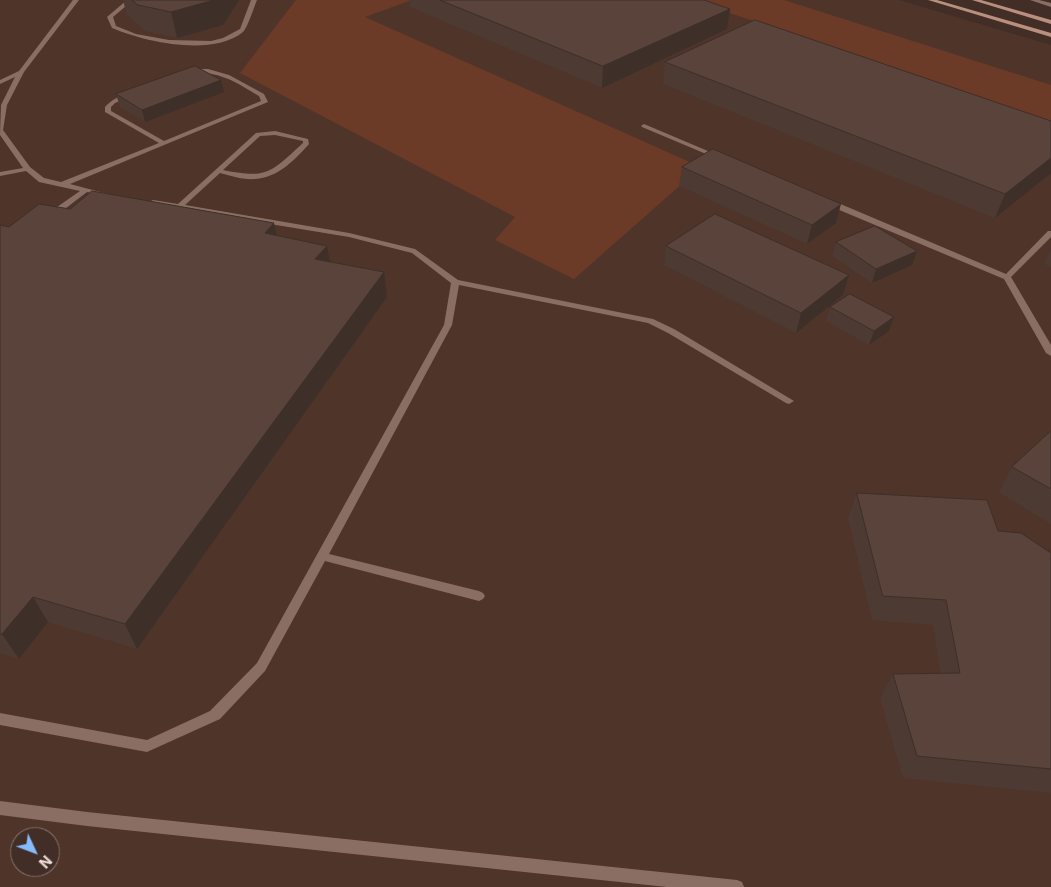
<!DOCTYPE html>
<style>
body{margin:0}
#map{position:relative;width:1051px;height:887px;overflow:hidden;background:#422e26;font-family:Inter,sans-serif}
canvas{display:block}
.north{position:absolute;left:10px;top:827px;width:50px;height:50px;box-sizing:border-box;background:#422e26;border:1px solid #88766f;border-radius:50%;rotate:133deg;font-size:14px;font-weight:700;line-height:20px;text-align:center;color:#f0e2dd}
.north::after{content:'';display:block;margin:auto;width:18px;height:22px;background:#85bbfb;clip-path:polygon(50% 0,100% 100%,50% 72%,0 100%)}
</style>
<div id="map">
<canvas width="1051" height="887"></canvas>
<div class="north">N</div>
</div>
<script>
const g = document.querySelector('canvas').getContext('2d');
g.lineJoin = 'round';
function fill(path, color) { g.fillStyle = color; g.fill(path, 'evenodd'); }
function stroke(path, color, width, dash) { g.strokeStyle = color; g.lineWidth = width; g.lineCap = dash ? 'butt' : 'round'; g.setLineDash(dash || []); g.stroke(path); }
fill(new Path2D(`
 M0 0H899L1051 45V887H0ZM20 837H50V867H20Z`), '#4f3429');
fill(new Path2D(`
 M296 0H412L365 17 701 167 574 279 495 240 515 217 240 73Z
 M692 0H784L1051 85V123Z`), '#6c3b27');
fill(new Path2D(`
 M73 0H79L24 72 7 105 3 130 30 167 44 178 61 182 159 143 105 112V107C111 100 126 91 134 95L115 103 111 107V111L164 141 261 101 259 96C237 83 216 68 189 75L187 74V72L198 69H208L229 75 264 94 268 102 70 184 108 194 104 196 87 192 53 218H47V214L80 191 39 182 26 171 0 176V172L23 168 0 135 1 105 15 77 0 84V80L19 71Z
 M127 0H133L113 17 116 26 136 34 169 40 211 41 223 38 240 29 251 0H257C254 7 248 27 243 32 212 57 145 42 112 28L107 17Z
 M1030 0H1039L1051 3V7Z
 M644 124 722 157 724 158 718 159 642 127 641 126Z
 M275 131 308 139 309 144C295 160 277 178 255 179 243 180 231 176 220 173L185 205 349 233 415 249 458 280 653 319 674 329 794 401 789 404 786 403 668 333 648 323 459 285 452 325 329 554 479 591 483 593 485 596 483 599 479 601 325 561 265 671 220 719 147 752 0 725V713L147 740 210 711 257 663 444 325 451 283 412 253 349 237 179 209 153 204 149 202 153 200 178 204 256 133ZM275 135 303 141V143C270 173 268 179 223 170L260 136Z
 M825 200H831L1006 274 1048 231H1051V237L1011 277 1051 345V356L1046 353 1004 279 825 204Z
 M0 801 87 812 737 880 742 882 744 887H667L87 826 0 815Z`), '#8a6e63');
fill(new Path2D(`
 M928 0H937L1051 33V37Z
 M972 0H981L1051 20V24Z`), '#bb8f7d');
fill(new Path2D(`
 M123 0H239L223 25 177 38 145 31 127 15Z
 M409 0H704L730 9 727 29 602 88 410 7Z
 M665 62 1051 121 995 218 663 84Z
 M224 92 145 122 120 107 116 94Z
 M682 167 836 223 807 244 679 186Z
 M70 209 276 235 330 262 384 272 387 297 137 649 48 622 19 659 0 653V225L9 227Z
 M836 242 917 251 912 265 872 283 832 256Z
 M666 246 849 275 843 295 796 333 664 265Z
 M1051 249V267L1044 264Z
 M830 307 894 317 889 331 869 345 826 321Z
 M1051 431V524L999 492 1012 467Z
 M857 493 998 531 1051 553V793L903 778 880 698 893 674H941L933 625 872 620 848 518Z`), '#4d3a33');
fill(new Path2D(`
 M214 0H239L223 25 177 38 171 12Z
 M730 9 727 29 602 88 603 66Z
 M221 80 224 92 145 122 142 110Z
 M1051 158V173L995 218 1005 194Z
 M841 204 836 223 807 244 812 225Z
 M274 223 279 248 265 233Z
 M327 246 331 270 315 259Z
 M917 251 912 265 872 283 876 269Z
 M384 272 387 297 137 649 125 624Z
 M849 275 843 295 796 333 801 313Z
 M894 317 889 331 869 345 874 331Z
 M33 597 48 622 19 659 2 634Z`), '#3e2f29');
const building = new Path2D(`
 M132 0H214L171 12 138 5Z
 M440 0H704L730 9 603 66Z
 M755 20 1051 121V158L1005 194 665 62Z
 M195 66 221 80 142 110 116 94Z
 M713 149 841 204 812 225 682 167Z
 M92 191 274 223 265 233 327 246 315 259 384 272 125 624 33 597 2 634H0V225L9 227 39 204 70 209Z
 M715 214 849 275 801 313 666 246Z
 M875 226 917 251 876 269 836 242Z
 M850 294 894 317 874 331 830 307Z
 M1051 431V489L1012 467Z
 M857 493 987 500 998 531 1021 533 1051 553V769L917 756 893 674 960 673 946 600 883 596Z`);
fill(building, '#59433b');
stroke(building, '#3e2f29', 1);
</script>
